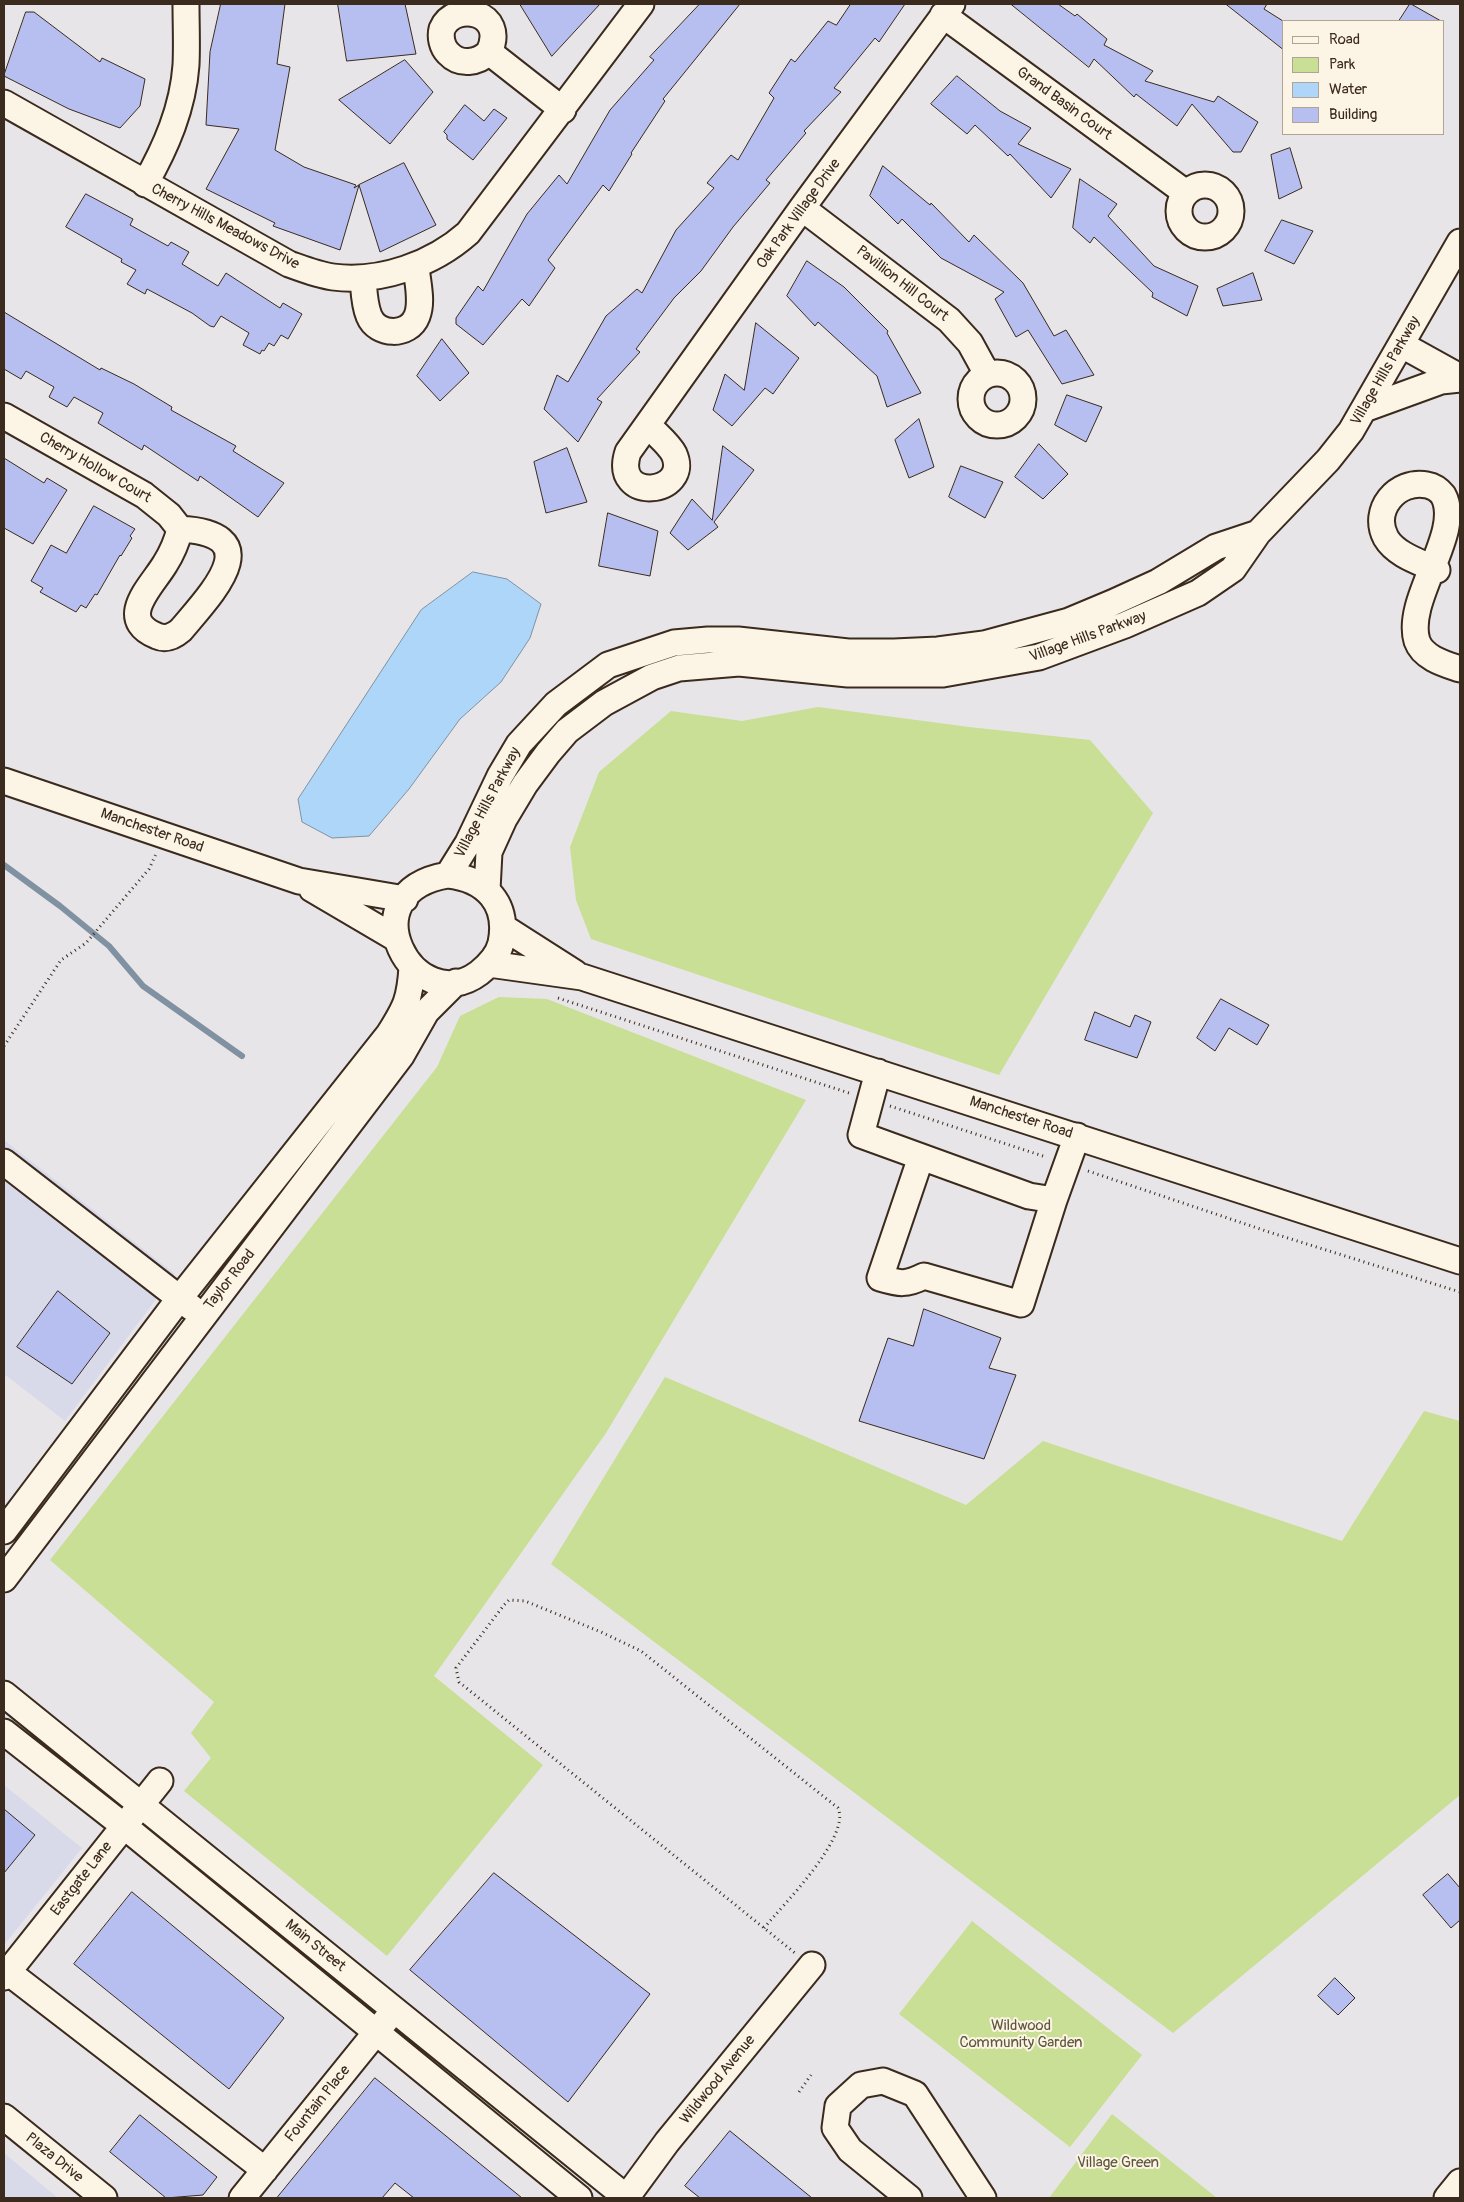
<!DOCTYPE html>
<style>
body{margin:0}
#map{position:relative;width:1464px;height:2202px;overflow:hidden;background:#e7e5e8;font-family:Pangolin,sans-serif}
canvas{display:block}
.frame{position:absolute;inset:0;border:5px solid #3b2a1e;pointer-events:none}
.legend{position:absolute;left:1282px;top:20px;width:162px;height:115px;box-sizing:border-box;background:#fcf5e5;border:1px solid #afa495;margin:0;padding:6px 9px;list-style:none;font-size:15px;color:#3b2a1e}
.legend li{display:flex;align-items:center;gap:10px;height:25px}
.legend b{width:25px;border:1px solid #afa495}
</style>
<div id="map">
<canvas width="1464" height="2202"></canvas>
<div class="frame"></div>
<ul class="legend">
<li><b style="height:6px;background:#fcf5e5"></b>Road</li>
<li><b style="height:14px;background:#c8df95"></b>Park</li>
<li><b style="height:14px;background:#aed6f8"></b>Water</li>
<li><b style="height:14px;background:#b6bff0"></b>Building</li>
</ul>
</div>
<script>
const g = document.querySelector('canvas').getContext('2d');
g.lineJoin = 'round';
function fill(path, color) { g.fillStyle = color; g.fill(path, 'evenodd'); }
function stroke(path, color, width, dash) { g.strokeStyle = color; g.lineWidth = width; g.lineCap = dash ? 'butt' : 'round'; g.setLineDash(dash || []); g.stroke(path); }
function drawText(font, color, halo, rows, align = 'center') {
  g.font = font + ' Pangolin,sans-serif'; g.lineWidth = 4; g.setLineDash([]); g.textBaseline = 'middle'; g.strokeStyle = halo; g.fillStyle = color; for (const [text, x, y, turn = 0] of rows) {
    g.save(); g.translate(x, y); g.rotate((+turn || 0) * Math.PI / 180); g.textAlign = isNaN(turn) ? turn : align; if (halo) g.strokeText(text, 0, 0); g.fillText(text, 0, 0); g.restore();
  }
}
fill(new Path2D(`
 M4 1140 175 1274 65 1421 4 1374Z
 M4 1785 82 1848 4 1945Z
 M4 2153 58 2198H4Z`), '#d8daea');
fill(new Path2D(`
 M818 707 969 727 1090 740 1153 813 999 1075 591 939 576 900 570 847 599 772 671 711 742 721Z
 M499 997 547 999 806 1100 606 1433 434 1676 543 1765 387 1956 184 1791 211 1758 191 1733 214 1702 50 1560 437 1067 460 1016Z
 M665 1377 966 1505 1043 1441 1342 1541 1424 1411 1460 1421V1795L1173 2033 551 1564Z
 M972 1921 1142 2055 1070 2147 899 2014Z
 M1112 2114 1217 2198H1049Z`), '#c8df95');
const water = new Path2D(`
 M473 572 507 579 541 604 530 638 501 682 460 719 409 789 369 836 332 838 302 822 298 799 421 610Z`);
fill(water, '#aed6f8');
stroke(water, '#8091a1', 1);
stroke(new Path2D(`
 M4 865 60 906 109 946 143 986 242 1056`), '#8091a1', 6);
const building = new Path2D(`
 M221 4H285L277 64 290 67 275 150 304 167 356 185 354 188 359 185 340 250 273 226 275 223 206 189 239 129 206 125 210 52Z
 M338 4H405L416 54 347 61Z
 M520 4H600L552 56Z
 M700 4H740L663 99 665 101 631 153 632 154 609 191 603 185 548 260 555 268 529 306 522 299 483 345 456 324V318L478 286 483 291 527 214 559 175 567 184 610 110 654 60 650 57Z
 M851 4H905L879 42 875 38 834 88 841 92 804 131 806 133 766 180 770 183 733 227 701 271 674 298 636 349 640 352 597 399 602 402 578 442 544 409 557 375 568 382 606 316 637 289 642 293 676 230 714 188 707 183 731 155 738 160 774 98 769 93 791 59 795 62 828 21 836 25Z
 M1011 4H1058L1075 16 1077 14 1107 39 1104 45 1153 71 1145 81 1214 102 1218 96 1258 122 1241 152H1233L1192 104 1177 126 1136 94 1134 97 1094 59 1089 67Z
 M1226 4H1267L1264 9 1283 21V49Z
 M1410 4H1411L1441 21H1399Z
 M26 12H34L100 62 102 58 145 79 140 106 120 128 69 109 4 76Z
 M405 60 433 92 390 144 339 100Z
 M957 76 1000 111 1031 128 1018 144 1071 169 1051 198 1010 154 1008 156 975 125 967 134 931 104Z
 M465 105 484 121 494 109 507 118 473 160 447 139V135L444 132Z
 M1290 148 1302 188 1279 199 1271 155Z
 M404 163 436 225 380 252 359 185Z
 M883 166 930 205 931 203 969 242 974 235 1023 283 1054 336 1066 330 1094 375 1062 384 1028 330 1016 337 995 299 1004 292 941 258 902 219 898 224 870 196Z
 M1080 179 1117 204 1108 216 1154 266 1198 286 1187 316 1152 297 1153 293 1094 237 1090 243 1073 228Z
 M86 194 133 219 130 225 168 246 171 242 189 252 182 264 218 286 226 273 280 308 283 303 302 314 288 339 281 335 274 346 269 343 264 351 262 350 260 354 243 345 249 333 221 316 214 327 210 326 192 313 147 289 145 294 127 284 136 270 121 262 122 259 66 227Z
 M1282 220 1313 231 1294 264 1265 251Z
 M807 261 844 287 888 331 887 333 921 393 887 407 877 376 818 322 815 326 787 296Z
 M1253 273 1262 300 1223 306 1217 289Z
 M4 312 100 370 101 368 134 384 172 407 171 410 236 446 233 451 284 483 258 517 200 476 198 481 144 445 142 450 98 423 103 413 74 397 67 407 49 397 54 387 26 371 21 379 4 369Z
 M756 323 799 358 773 394 765 388 732 426 713 410 725 374 744 390Z
 M442 339 469 373 440 401 417 376Z
 M1067 395 1102 407 1086 442 1055 425Z
 M919 419 934 467 909 478 895 440Z
 M1039 444 1068 474 1043 499 1015 477Z
 M723 446 754 470 714 522 718 527 688 550 670 533 692 499 712 520Z
 M567 448 587 502 546 513 534 462Z
 M4 458 44 483 47 478 67 490 33 544 4 528Z
 M961 466 1003 482 985 518 949 497Z
 M94 506 135 529 130 536 132 538 121 556 120 555 97 595 95 594 86 608 81 605 76 612 40 592 43 588 31 581 51 545 66 553Z
 M608 513 658 531 650 576 599 566Z
 M1221 999 1269 1025 1257 1045 1229 1028 1215 1051 1197 1038Z
 M1095 1012 1130 1027 1135 1015 1151 1022 1137 1058 1085 1040Z
 M58 1291 110 1333 72 1384 17 1347Z
 M924 1309 1001 1338 989 1368 1016 1375 984 1459 859 1421 888 1338 913 1346Z
 M4 1809 35 1835 4 1873Z
 M494 1873 650 1994 568 2102 410 1970Z
 M1448 1874 1460 1888V1920L1451 1928 1423 1895Z
 M132 1892 284 2018 229 2089 74 1964Z
 M1335 1978 1355 1998 1338 2015 1318 1996Z
 M375 2078 522 2198H414L395 2183 382 2198H277Z
 M140 2115 217 2177 203 2195 166 2198 110 2152Z
 M730 2131 812 2198H700L685 2186Z`);
fill(building, '#b6bff0');
stroke(building, '#3b2a1e', 1);
const minor = new Path2D(`
 M943 15 1186 193
 M489 52C478 63 460 66 448 53 442 47 440 37 442 29 454 0 508 12 489 52L563 110
 M4 103 289 264C303 269 318 275 333 277 381 283 433 264 468 233L641 4
 M145 184C166 147 183 108 186 65 187 45 186 24 186 4
 M1179 211a26 26 0 1 1 52 0a26 26 0 1 1-52 0Z
 M802 208 949 320 970 343 987 374
 M363 278C364 290 364 304 369 316 377 336 409 337 417 316 423 301 417 281 416 266
 M1402 345 1460 377
 M971 399a26 26 0 1 1 52 0a26 26 0 1 1-52 0Z
 M1364 409 1441 381 1460 379
 M4 416 144 495 169 515 180 529C270 534 212 593 181 630 174 636 166 640 157 636 115 619 152 586 165 564 172 553 177 541 180 529
 M648 425C656 434 669 444 674 454 692 495 611 504 628 452L802 208 952 4
 M1437 570C1420 562 1396 555 1386 538 1371 510 1397 479 1427 485 1433 486 1439 490 1443 495 1464 532 1404 599 1417 641 1423 658 1445 664 1460 669
 M4 781 299 881 405 899
 M448 875 468 843 500 776 519 744 556 704 608 665 674 643 708 640H738L848 652H894L938 650 984 644 1069 621 1112 603 1158 582 1216 547 1258 533
 M448 875C486 879 509 904 501 943 498 956 489 965 479 973 415 1021 344 892 448 875Z
 M312 889 397 939
 M487 890 489 852 504 819 525 784 548 753 567 731 604 703 652 677 679 668 739 663 848 674H943L1039 657 1125 625 1198 593 1233 569 1258 533 1328 460 1351 431 1460 242
 M503 927 575 973
 M489 964 582 977 1460 1261
 M878 1072 861 1135 1029 1196 1054 1200 1077 1136
 M921 1157 880 1278C900 1284 906 1285 924 1276L1021 1304 1054 1200
 M4 1162 192 1308
 M4 1531 179 1299 389 1034C406 1007 410 999 412 967
 M4 1579 401 1056 426 1012 456 982
 M4 1694 627 2198
 M4 1732 124 1826 579 2198
 M8 1972 265 2170
 M4 1977 160 1781
 M4 2117 104 2198
 M242 2198 386 2020
 M626 2198 667 2142 812 1965
 M909 2198 850 2150 835 2128 838 2106 861 2085 883 2081 915 2094 983 2198
 M1447 2198 1460 2182`);
stroke(minor, '#3b2a1e', 29);
stroke(new Path2D(`
 M558 998 849 1093
 M4 1046 61 960 86 943 149 869 156 854
 M890 1106 1046 1157
 M1088 1171 1275 1234 1460 1292
 M764 1928C783 1905 851 1837 838 1808L641 1651 601 1632 525 1601 509 1600 504 1605 456 1668 459 1682 795 1953
 M799 2092 811 2075`), '#3b2a1e', 3, [1, 4]);
stroke(minor, '#fcf5e5', 25);
drawText('15px', '#3b2a1e', '#fcf5e5', [
 ["Grand Basin Court",1064,104,36],
 ["Oak Park Village Drive",799,214,-54],
 ["Cherry Hills Meadows Drive",225,227,28],
 ["Pavillion Hill Court",902,284,38],
 ["Village Hills Parkway",1386,371,-60],
 ["Cherry Hollow Court",95,468,30],
 ["Village Hills Parkway",1088,637,-20],
 ["Village Hills Parkway",488,803,-62],
 ["Manchester Road",152,831,19],
 ["Manchester Road",1021,1118,18],
 ["Taylor Road",230,1280,-52],
 ["Eastgate Lane",82,1879,-52],
 ["Main Street",315,1946,39],
 ["Wildwood Avenue",718,2080,-51],
 ["Fountain Place",318,2104,-51],
 ["Plaza Drive",54,2158,39]
]);
drawText('15px', '#5e573c', '#fcf5e5', [
 ["Wildwood",1021,2026],
 ["Community Garden",1021,2043],
 ["Village Green",1118,2163]
]);
</script>
